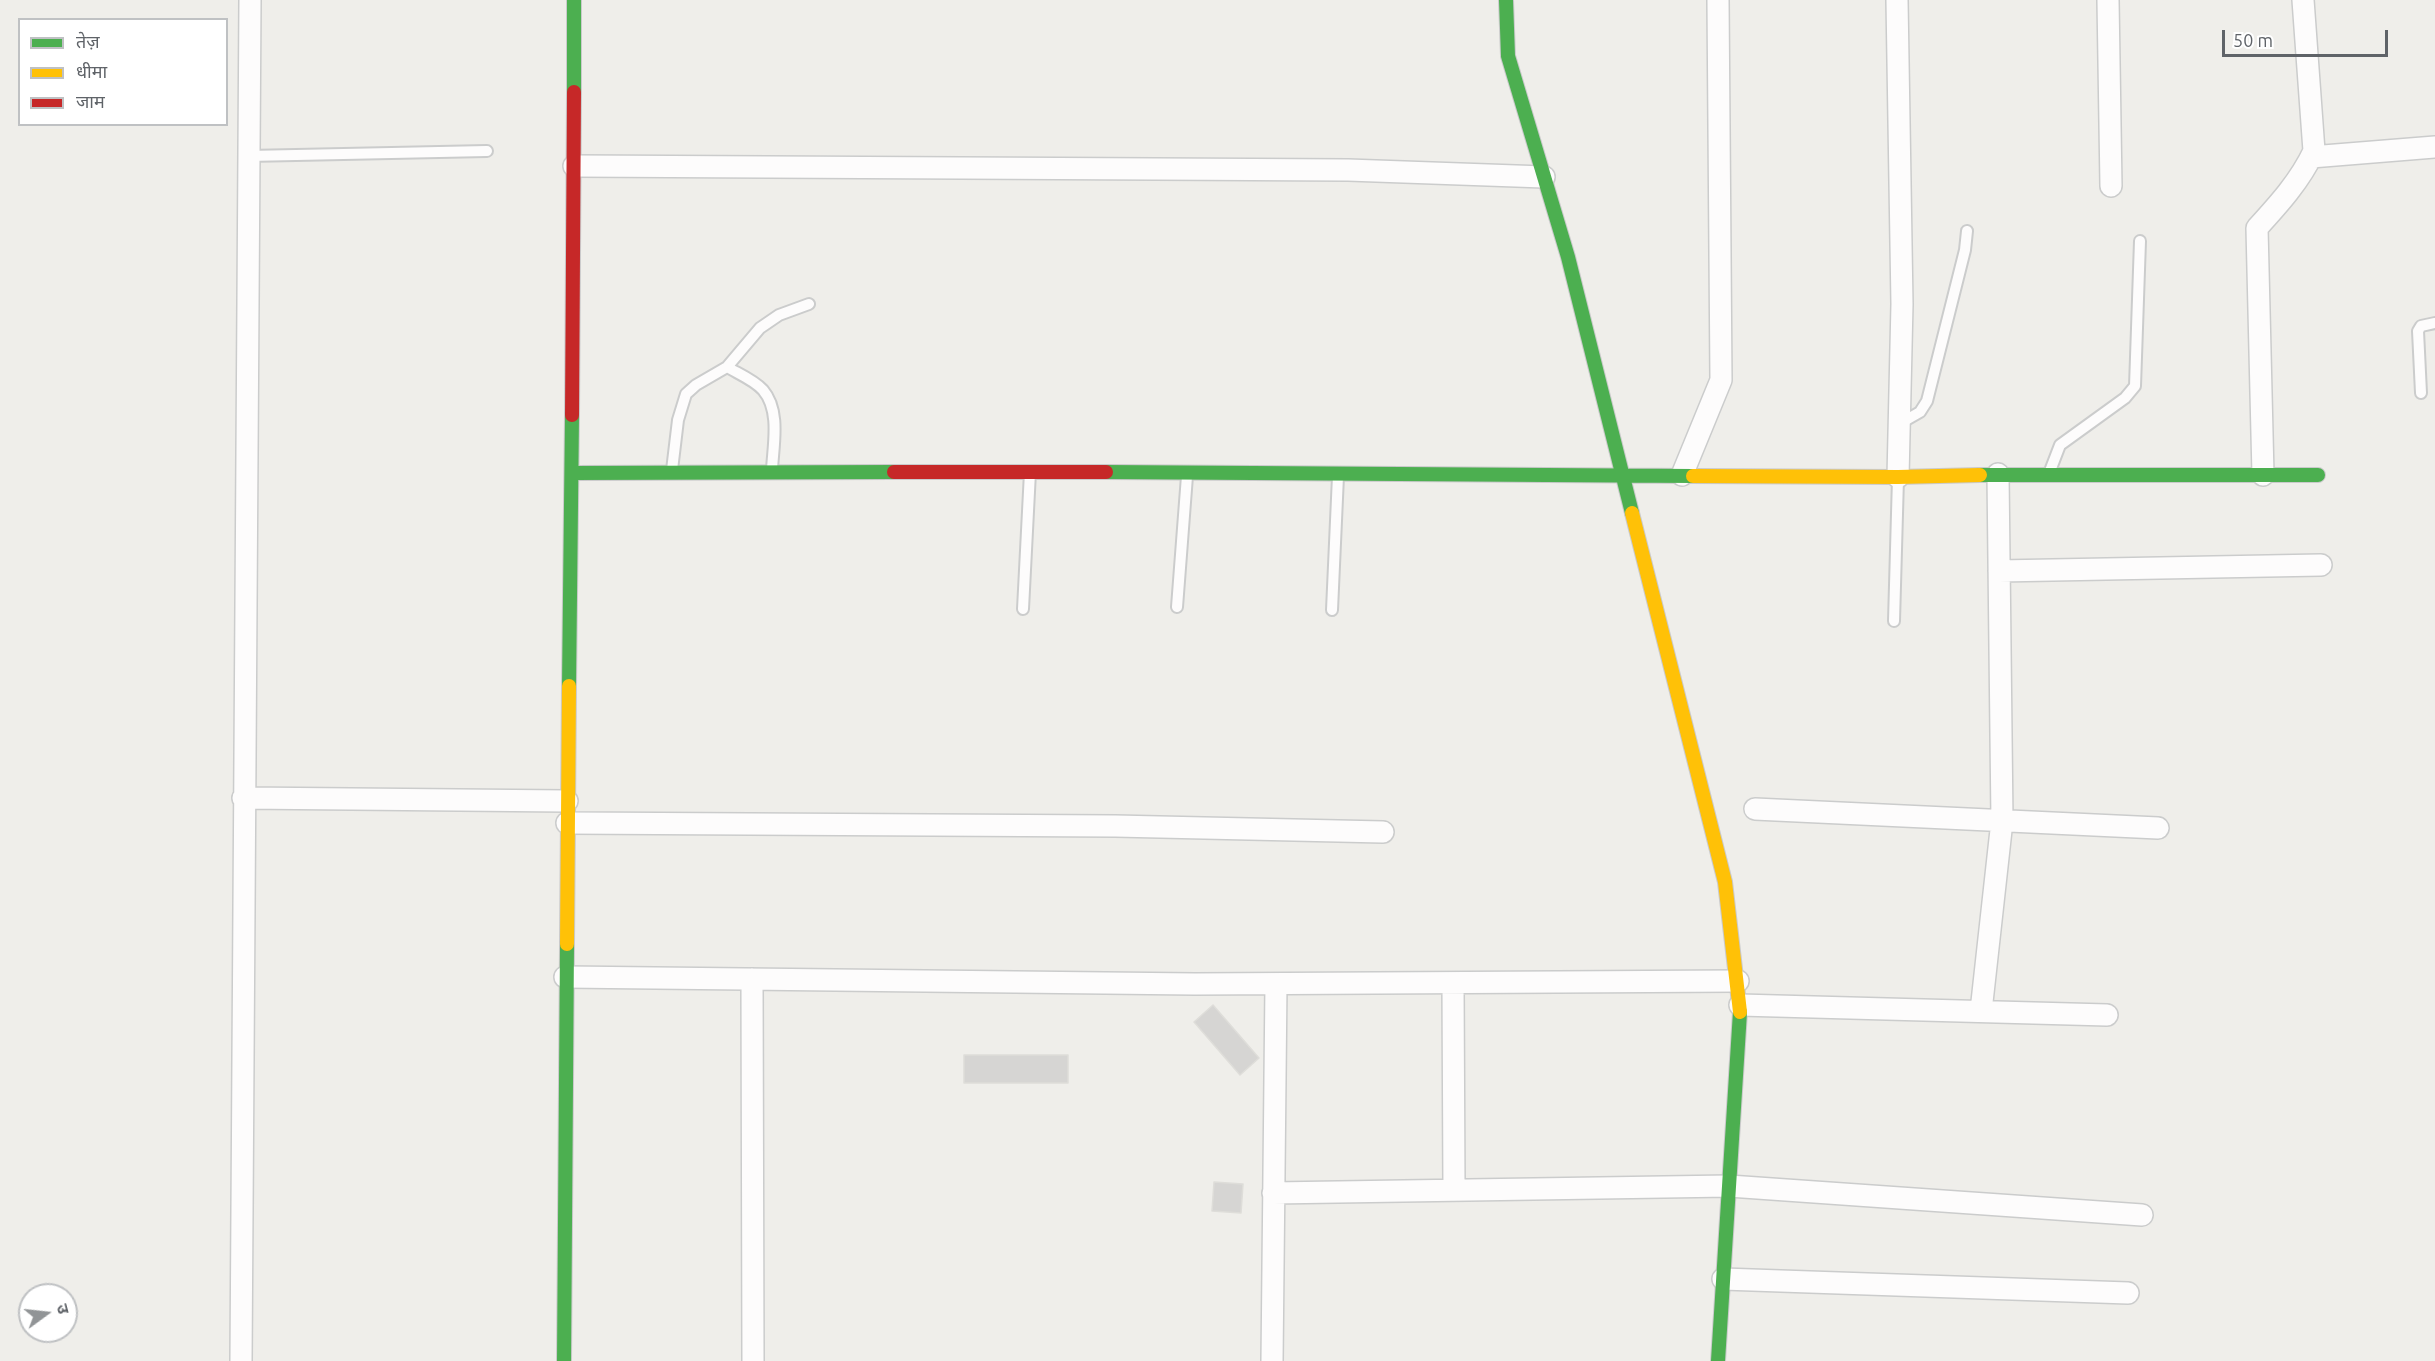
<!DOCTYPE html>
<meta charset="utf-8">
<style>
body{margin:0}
#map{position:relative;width:2435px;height:1361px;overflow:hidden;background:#efeeea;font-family:Ubuntu,"Noto Sans Devanagari",sans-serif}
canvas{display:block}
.legend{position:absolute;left:18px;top:18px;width:210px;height:108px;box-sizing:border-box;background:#fff;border:2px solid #bfc1c3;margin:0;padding:8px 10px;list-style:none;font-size:18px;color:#5f6368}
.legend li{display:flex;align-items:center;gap:12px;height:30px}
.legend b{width:30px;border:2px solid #bfc1c3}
.north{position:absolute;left:18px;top:1283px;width:60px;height:60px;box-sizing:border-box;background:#fff;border:2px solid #bfc1c3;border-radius:50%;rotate:75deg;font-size:16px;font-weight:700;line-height:24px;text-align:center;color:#5f6368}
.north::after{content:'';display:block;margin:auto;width:21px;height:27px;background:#919496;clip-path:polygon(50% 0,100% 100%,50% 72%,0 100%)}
.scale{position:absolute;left:2222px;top:30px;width:166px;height:27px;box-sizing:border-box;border:3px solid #5f6368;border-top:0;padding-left:8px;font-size:18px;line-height:21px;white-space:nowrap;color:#5f6368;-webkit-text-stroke:4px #fff;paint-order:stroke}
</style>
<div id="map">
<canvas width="2435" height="1361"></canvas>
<ul class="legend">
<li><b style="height:8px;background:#4caf50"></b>तेज़</li>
<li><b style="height:8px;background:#ffc107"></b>धीमा</li>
<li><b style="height:8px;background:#c62828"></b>जाम</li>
</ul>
<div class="north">उ</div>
<div class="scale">50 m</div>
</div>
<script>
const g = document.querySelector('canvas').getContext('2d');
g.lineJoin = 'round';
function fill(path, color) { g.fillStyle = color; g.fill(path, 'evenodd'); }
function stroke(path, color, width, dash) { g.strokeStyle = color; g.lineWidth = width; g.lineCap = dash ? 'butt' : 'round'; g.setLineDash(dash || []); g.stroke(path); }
const building = new Path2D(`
 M1213 1005 1259 1058 1240 1075 1194 1022Z
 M964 1055H1068V1083H964Z
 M1214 1182 1243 1184 1241 1213 1212 1211Z`);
fill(building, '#d6d5d3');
stroke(building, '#deddd9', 1.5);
const lane = new Path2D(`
 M248 156 487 151
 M727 367C739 374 754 380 763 390 781 411 773 446 772 470
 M2421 393 2418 331 2421 326 2435 323
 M1899 424 1920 412 1927 401 1965 250 1967 231
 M672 470 678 420 686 394 696 385 727 367 760 328 779 315 809 304
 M2050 471 2060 445 2125 398 2135 386 2140 241
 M1177 607 1187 476
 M1023 609 1030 472
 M1332 610 1338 476
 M1894 621 1898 478`);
const street = new Path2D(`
 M1897 0 1902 304 1898 477
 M2108 0 2111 186
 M2311 157 2435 147
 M574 166 1348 170 1544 177
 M1682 475 1721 380 1718 0
 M2263 475 2257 228C2278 205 2300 181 2314 151L2303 0
 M1999 571 2321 565
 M243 798 567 801
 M1755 809 2158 828
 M567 823 1115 826 1383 832
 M565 977 1195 984 1738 981
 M752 979 753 1361
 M1453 983 1454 1190
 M1740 1005 2107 1015
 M1981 1011 2002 821 1998 474
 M1273 1193 1729 1186 2142 1215
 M1723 1279 2128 1293
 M241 1361 250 0
 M1272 1361 1276 984`);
const fast = new Path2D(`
 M1506 0 1508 56 1568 257 1632 513
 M574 92V0
 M1106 472 1693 476
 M573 473 894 472
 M1980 475H2318
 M569 686 572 415
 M564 1361 567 944
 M1718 1361 1740 1012`);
const slow = new Path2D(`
 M1693 476 1898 477 1980 475
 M1632 513 1725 882 1740 1012
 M567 944 569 686`);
const jam = new Path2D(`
 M572 415 574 92
 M894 472H1106`);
stroke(lane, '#cbcccc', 14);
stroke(street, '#cbcccc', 24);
stroke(fast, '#cacacb', 16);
stroke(slow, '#cacacb', 16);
stroke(jam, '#cacacb', 16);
stroke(lane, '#fdfcfc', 10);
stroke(street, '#fdfcfc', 21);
stroke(fast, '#4caf50', 14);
stroke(slow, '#ffc107', 14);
stroke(jam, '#c62828', 14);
</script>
